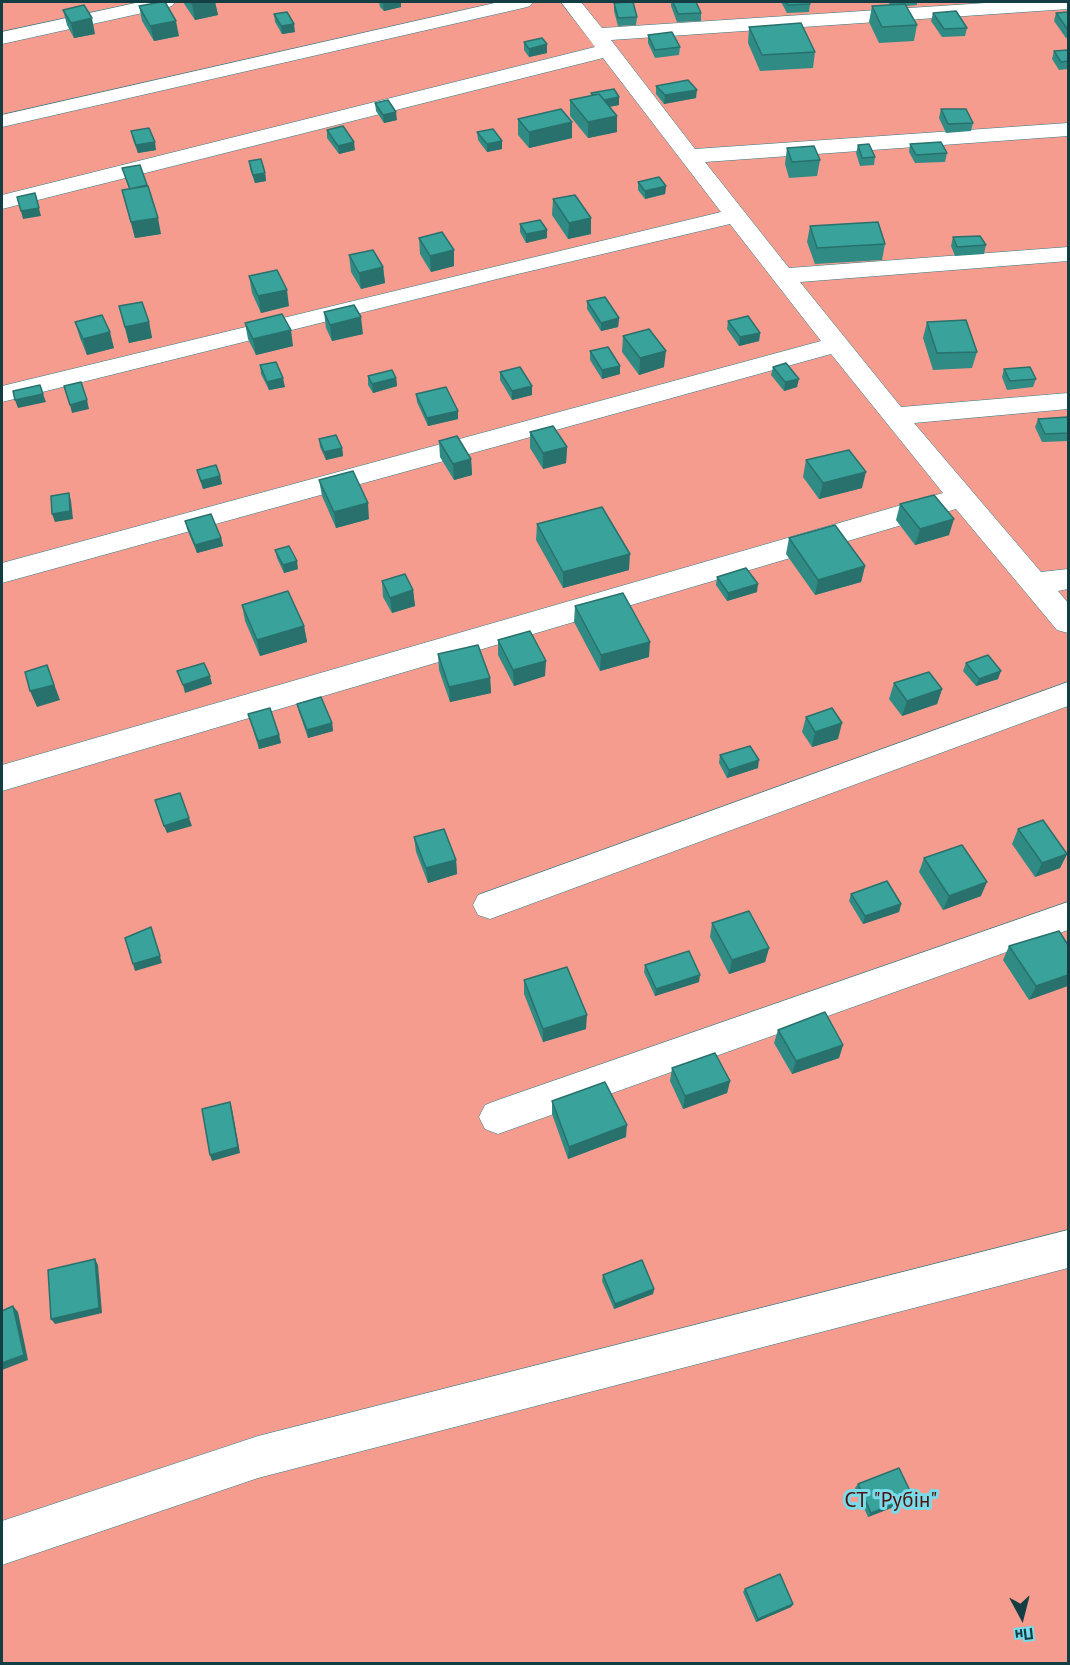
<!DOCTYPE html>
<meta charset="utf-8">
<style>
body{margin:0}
#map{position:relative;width:1070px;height:1665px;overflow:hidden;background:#78dbea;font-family:"PT Sans",sans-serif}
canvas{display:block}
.frame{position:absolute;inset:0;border:3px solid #133e44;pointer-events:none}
.north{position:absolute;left:992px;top:1587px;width:60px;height:60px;-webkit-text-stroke:4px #78dbea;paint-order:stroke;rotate:173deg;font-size:16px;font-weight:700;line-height:24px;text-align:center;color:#133e44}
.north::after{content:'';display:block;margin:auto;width:21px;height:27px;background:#133e44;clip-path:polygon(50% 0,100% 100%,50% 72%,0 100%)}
</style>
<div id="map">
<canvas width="1070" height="1665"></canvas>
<div class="frame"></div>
<div class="north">Пн</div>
</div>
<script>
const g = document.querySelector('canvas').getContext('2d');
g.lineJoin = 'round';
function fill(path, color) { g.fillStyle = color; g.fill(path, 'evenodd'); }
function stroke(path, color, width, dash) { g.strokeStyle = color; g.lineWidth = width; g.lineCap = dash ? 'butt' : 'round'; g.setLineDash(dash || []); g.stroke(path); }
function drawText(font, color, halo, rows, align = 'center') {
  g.font = font + ' "PT Sans",sans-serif'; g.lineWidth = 6; g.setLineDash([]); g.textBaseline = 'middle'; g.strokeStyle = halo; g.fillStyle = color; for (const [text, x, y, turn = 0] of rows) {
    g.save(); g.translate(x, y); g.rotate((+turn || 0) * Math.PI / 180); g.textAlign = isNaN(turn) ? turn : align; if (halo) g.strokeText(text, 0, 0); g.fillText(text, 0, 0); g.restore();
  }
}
fill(new Path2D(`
 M2 2H1068V1663L2 1664Z`), '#f59c8f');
const street = new Path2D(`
 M140 2H175L172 6 165 8 2 44V32Z
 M499 2H533L530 6 523 8 2 127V115Z
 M561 2H581L602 28 1001 2H1068V9L611 40 695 149 1068 123V136L705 162 789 268 1068 247V261L800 282 901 407 1068 393V409L914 423 1041 572 1068 569V589L1058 591 1068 603V633L1057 630 956 509 2 791V765L943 493 831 354 2 583V563L821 341 730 224 505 277 2 402V386L721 212 603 58 2 209V195L595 47Z
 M1068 682V706L490 919 478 915 473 905 478 895Z
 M1068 902V930L498 1134 485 1129 479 1117 485 1105 498 1100Z
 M1068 1230V1268L258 1478 2 1565V1521L258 1436Z`);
stroke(street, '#307d88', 1);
fill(street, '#fff');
fill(new Path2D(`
 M183 2H215L218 15 195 20Z
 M379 2H401V7L384 11 380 7Z
 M671 2H696L701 13V21L677 22 671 6Z
 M781 2H809L810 4 809 12 787 13Z
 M888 2H917V5L906 6 917 25 914 41 879 43 869 22 872 6 890 5Z
 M959 2H978L959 3Z
 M614 3 637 17 636 25 618 26 614 11Z
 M139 6 179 36 154 41 142 21Z
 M63 10 95 34 74 38 67 25Z
 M1068 12V38H1066L1054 21 1056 13Z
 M933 13 967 28 965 36 942 37 931 21Z
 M274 14 295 32 282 34 275 22Z
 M749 27 815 52 813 68 760 71 748 43Z
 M648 35 680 47 679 55 655 58 648 43Z
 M524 42 547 53 529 57 524 50Z
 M1068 50V69L1059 70 1052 59 1054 51Z
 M656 86 696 98 664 104 656 94Z
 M591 93 619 105 610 107 617 116V132L588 138 570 116V100L591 96Z
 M375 103 397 120 384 123 376 111Z
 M941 109 973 123 971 131 946 133 939 118Z
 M518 119 572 138 529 148 518 135Z
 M327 130 355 150 339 154 327 138Z
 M131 131 156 150 138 153 133 140Z
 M477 132 502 141V149L487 152 478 140Z
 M910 144 947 153 945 162 915 163 909 152Z
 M858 145 875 157 874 165 860 166 856 153Z
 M787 148 820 160 817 176 789 178 785 164Z
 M249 161 265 173 266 181 255 183 250 169Z
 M122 168 161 234 135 238 122 190 129 189Z
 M638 182 666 186 665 194 645 199 638 190Z
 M553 199 591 218V234L568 239 552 215Z
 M520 224 547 238 526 243 520 232Z
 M810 226 885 244 882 260 815 264 807 242Z
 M953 237 986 245 984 254 955 256 951 246Z
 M419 238 454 266 431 272 420 254Z
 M349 255 383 267 385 283 361 289 351 272Z
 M249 276 289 306 261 313 252 293Z
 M587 301 619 318 618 327 601 331 587 309Z
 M119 306 149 322 152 338 129 343Z
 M324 312 363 334 332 341 326 328Z
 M728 321 760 333 759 341 739 346 727 329Z
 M75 322 114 348 87 355 80 338Z
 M927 322 977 352 972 368 933 370 923 338Z
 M245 323 293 346 256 355 248 339Z
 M623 336 664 367 639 375 622 352Z
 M590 351 620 366V374L602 379 590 360Z
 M260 365 285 387 269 390 261 374Z
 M773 367 797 387 784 391 771 375Z
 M1004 369 1036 379 1033 387 1007 390 1002 377Z
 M500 372 532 386V395L512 400 500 380Z
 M368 376 396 378 397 386 373 393 368 385Z
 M416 394 458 419 428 426 417 402Z
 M1068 417V441L1042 442 1035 427 1038 419Z
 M530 432 567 447 566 463 543 469 530 448Z
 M319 439 342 448 343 456 326 460 320 447Z
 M439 441 471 459 472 475 454 480 440 457Z
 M806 460 862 488 819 499 803 477Z
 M197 470 220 476 222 484 203 489 199 478Z
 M319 480 369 519 336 528 322 496Z
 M900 504 949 535 915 545 896 520Z
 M185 521 221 538 223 546 197 553 187 529Z
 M537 524 629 570 563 588 536 540Z
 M789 538 865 566 861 582 815 595 786 554Z
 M275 550 298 569 284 573 277 558Z
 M717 577 757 592 727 601 716 585Z
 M382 581 413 590 415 606 392 613 383 597Z
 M242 605 304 626 307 642 260 656 245 621Z
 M575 606 649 657 600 671 574 622Z
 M498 640 545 676 514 686 498 655Z
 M438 654 490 678 491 693 450 702 439 670Z
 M966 663 998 679 976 686 963 671Z
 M894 683 942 689 937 704 902 716 889 699Z
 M297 704 332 723 333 731 308 738 299 712Z
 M248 714 279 735 281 743 259 749Z
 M806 717 838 739 812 747 802 732Z
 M720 755 758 768 727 778 719 763Z
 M1018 829 1067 854 1060 868 1035 877 1012 844Z
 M414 837 456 860 457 874 428 883 416 852Z
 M924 858 981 896 943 910 919 872Z
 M851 894 901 904 899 912 863 924 849 901Z
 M712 923 769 948 765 962 729 974 710 937Z
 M1068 945 1029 1000 1003 960 1009 946Z
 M645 965 699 982 655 996 644 972Z
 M524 980 586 1029 543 1042 524 994Z
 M778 1030 843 1045 839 1058 792 1074 774 1043Z
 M672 1068 730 1081 727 1093 683 1109 670 1081Z
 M552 1101 626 1137 568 1159 552 1114Z
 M603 1275 654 1289 653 1294 614 1309 602 1281Z
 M858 1484 909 1501 868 1517 855 1488Z
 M745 1589 793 1604 791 1607 756 1622 743 1592Z`), '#318b85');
fill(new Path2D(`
 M206 2H215L218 15 195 20 192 4Z
 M391 2H401V7L384 11 383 3Z
 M92 18 95 34 74 38 71 23Z
 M176 21 179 36 154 41 150 26Z
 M294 24 295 32 282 34 281 26Z
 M547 44V53L529 57V49Z
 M697 90 696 98 664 104 665 95Z
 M619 97V105L596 109V101Z
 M396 112 397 120 384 123 383 115Z
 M617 116V132L588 138V122Z
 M572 122V138L529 148V132Z
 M502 141V149L487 152V144Z
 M155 142 156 150 138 153 136 145Z
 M354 142 355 150 339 154 338 146Z
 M265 173 266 181 255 183 253 175Z
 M666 186 665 194 645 199V191Z
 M35 193 41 216 23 219 21 211Z
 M158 218 161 234 135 238 131 222Z
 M591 218V234L568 239 569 223Z
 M547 230V238L526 243V234Z
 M454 250V266L431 272 430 256Z
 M383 267 385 283 361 289 359 273Z
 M287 290 289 306 261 313 258 296Z
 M361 317 363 334 332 341 330 325Z
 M619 318 618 327 601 331V323Z
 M149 322 152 338 129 343 125 327Z
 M291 330 293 346 256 355 253 339Z
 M110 332 114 348 87 355 83 339Z
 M760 333 759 341 739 346 740 337Z
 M666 351 664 367 639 375 640 358Z
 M620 366V374L602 379V370Z
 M283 378 285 387 269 390 267 382Z
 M396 378 397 386 373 393 372 384Z
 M799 379 797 387 784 391 785 382Z
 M532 386V395L512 400V391Z
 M43 394 46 402 18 408 15 400Z
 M87 400 89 409 72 413 70 405Z
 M458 411V419L428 426 427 418Z
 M567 447 566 463 543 469V453Z
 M342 448 343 456 326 460 324 452Z
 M471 459 472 475 454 480 453 464Z
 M866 472 862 488 819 499 823 483Z
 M220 476 222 484 203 489 201 481Z
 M69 493 71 501 73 519 55 522 52 514Z
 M368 503 369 519 336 528 334 512Z
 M954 519 949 535 915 545 920 529Z
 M221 538 223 546 197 553 195 545Z
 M630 554 629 570 563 588V572Z
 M297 561 298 569 284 573 283 565Z
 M865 566 861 582 815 595 818 580Z
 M758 584 757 592 727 601 728 593Z
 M413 590 415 606 392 613 390 598Z
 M304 626 307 642 260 656 257 640Z
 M650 642 649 657 600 671 601 655Z
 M546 661 545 676 514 686 513 670Z
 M47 665 60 700 37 707 30 691Z
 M1001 671 998 679 976 686 979 679Z
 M210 676 212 684 185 693 183 685Z
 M490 678 491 693 450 702 449 687Z
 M942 689 937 704 902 716 907 701Z
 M332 723 333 731 308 738 307 730Z
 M842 723 838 739 812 747 815 732Z
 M279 735 281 743 259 749 258 741Z
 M759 760 758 768 727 778 729 770Z
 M189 818 192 826 167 833 164 826Z
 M1067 854 1060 868 1035 877 1042 863Z
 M456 860 457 874 428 883 426 868Z
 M987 882 981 896 943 910 949 896Z
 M901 904 899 912 863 924 865 916Z
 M151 927 162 963 135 971 133 964Z
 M769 948 765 962 729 974 732 960Z
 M700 975 699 982 655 996 656 989Z
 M1068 975V986L1029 1000 1036 986Z
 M587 1015 586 1029 543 1042V1029Z
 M843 1045 839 1058 792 1074 796 1061Z
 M730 1081 727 1093 683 1109 685 1096Z
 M230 1102 232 1109 240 1153 212 1161 210 1155Z
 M627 1125 626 1137 568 1159 569 1147Z
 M95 1259 98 1265 102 1313 55 1324 51 1319Z
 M654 1289 653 1294 614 1309 615 1304Z
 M13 1306 18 1312 28 1360 2 1370V1363Z
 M913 1497 909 1501 868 1517 871 1513Z
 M793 1604 791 1607 756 1622 758 1619Z`), '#28716c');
const building = new Path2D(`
 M161 2H165L176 21 150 26 139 6Z
 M190 2H206L192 4Z
 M633 2 637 17 618 18 614 3Z
 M673 2H696L701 13 678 14Z
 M786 2H809L810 4 788 5Z
 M905 4 917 25 882 27 872 6Z
 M84 5 92 18 71 23 63 10Z
 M956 11 967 28 944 29 933 13Z
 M287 12 294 24 281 26 274 14Z
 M1068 12V30L1056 13Z
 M801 23 815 52 762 55 749 27Z
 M672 32 680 47 655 50 648 35Z
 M542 38 547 44 529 49 524 42Z
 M1068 50V61L1061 62 1054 51Z
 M688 80 697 90 665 95 656 86Z
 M614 89 619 97 604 100 599 94 593 95 591 93Z
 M599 94 617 116 588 122 570 100Z
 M388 100 396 112 383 115 375 103Z
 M561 109 572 122 529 132 518 119Z
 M941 109H966L973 123 948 124Z
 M343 126 354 142 338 146 327 130Z
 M149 128 155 142 136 145 131 131Z
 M493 129 502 141 487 144 477 132Z
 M941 142 947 153 916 155 910 144Z
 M869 144 875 157 862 158 858 145Z
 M814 146 820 160 792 162 787 148Z
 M261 159 265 173 253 175 249 161Z
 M140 165 147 185 130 189 122 168Z
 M659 177 666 186 645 191 638 182Z
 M148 186 158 218 131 222 122 190Z
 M35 193 39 208 21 211 17 197Z
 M575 195 591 218 569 223 553 199Z
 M540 220 547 230 526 234 520 224Z
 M878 222 885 244 817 248 810 226Z
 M442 232 454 250 430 256 419 238Z
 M980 236 986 245 957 247 953 237Z
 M373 250 383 267 359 273 349 255Z
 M277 270 287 290 258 296 249 276Z
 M605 297 619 318 601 323 587 301Z
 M142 302 149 322 125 327 119 306Z
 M354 305 361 317 330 325 324 312Z
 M282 314 291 330 253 339 245 323Z
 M102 315 110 332 83 339 75 322Z
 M748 316 760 333 740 337 728 321Z
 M966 320 977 352 937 353 927 322Z
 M649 329 666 351 640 358 623 336Z
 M608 347 620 366 602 370 590 351Z
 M276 362 283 378 267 382 260 365Z
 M786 363 799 379 785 382 773 367Z
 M520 367 532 386 512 391 500 372Z
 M1030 367 1036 379 1010 381 1004 369Z
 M392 370 396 378 372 384 368 376Z
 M81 382 87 400 70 405 64 386Z
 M40 385 43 394 15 400 13 391Z
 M446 387 458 411 427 418 416 394Z
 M1068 417V433L1045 434 1038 419Z
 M553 426 567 447 543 453 530 432Z
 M336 435 342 448 324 452 319 439Z
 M457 436 471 459 453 464 439 441Z
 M849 450 866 472 823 483 806 460Z
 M216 465 220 476 201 481 197 470Z
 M353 471 368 503 334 512 319 480Z
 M69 493 70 511 52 514 51 496Z
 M934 495 954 519 920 529 900 504Z
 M602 507 630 554 563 572 537 524Z
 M211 514 221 538 195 545 185 521Z
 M835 525 865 566 818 580 789 538Z
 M289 546 297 561 283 565 275 550Z
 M746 568 758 584 728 593 717 577Z
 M405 574 413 590 390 598 382 581Z
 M288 591 304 626 257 640 242 605Z
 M623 593 650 642 601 655 575 606Z
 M530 631 546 661 513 670 498 640Z
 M478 645 490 678 449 687 438 654Z
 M988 655 1001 671 979 679 966 663Z
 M204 663 210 676 183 685 177 671Z
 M47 665 54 685 30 691 25 672Z
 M929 672 942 689 907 701 894 683Z
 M321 697 332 723 307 730 297 704Z
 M270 708 279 735 258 741 248 714Z
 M832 708 842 723 815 732 806 717Z
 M750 746 759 760 729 770 720 755Z
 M180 793 189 818 164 826 155 800Z
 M1043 820 1067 854 1042 863 1018 829Z
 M444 829 456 860 426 868 414 837Z
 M962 845 987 882 949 896 924 858Z
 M887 881 901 904 865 916 851 894Z
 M749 911 769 948 732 960 712 923Z
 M151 927 160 956 133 964 125 938Z
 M1059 931 1068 945V975L1036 986 1009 946Z
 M689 951 700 975 656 989 645 965Z
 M567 967 587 1015 543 1029 524 980Z
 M825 1012 843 1045 796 1061 778 1030Z
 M715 1053 730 1081 685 1096 672 1068Z
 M605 1082 627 1125 569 1147 552 1101Z
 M230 1102 238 1147 210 1155 202 1109Z
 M95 1259 99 1308 51 1319 48 1270Z
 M642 1260 654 1289 615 1304 603 1275Z
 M13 1306 24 1355 2 1363V1311Z
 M899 1468 913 1497 871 1513 858 1484Z
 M780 1574 793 1604 758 1619 745 1589Z`);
fill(building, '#39a29b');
stroke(building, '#28716c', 1.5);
drawText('21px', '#51110c', '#78dbea', [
 ["СТ \"Рубін\"",891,1501]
]);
</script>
